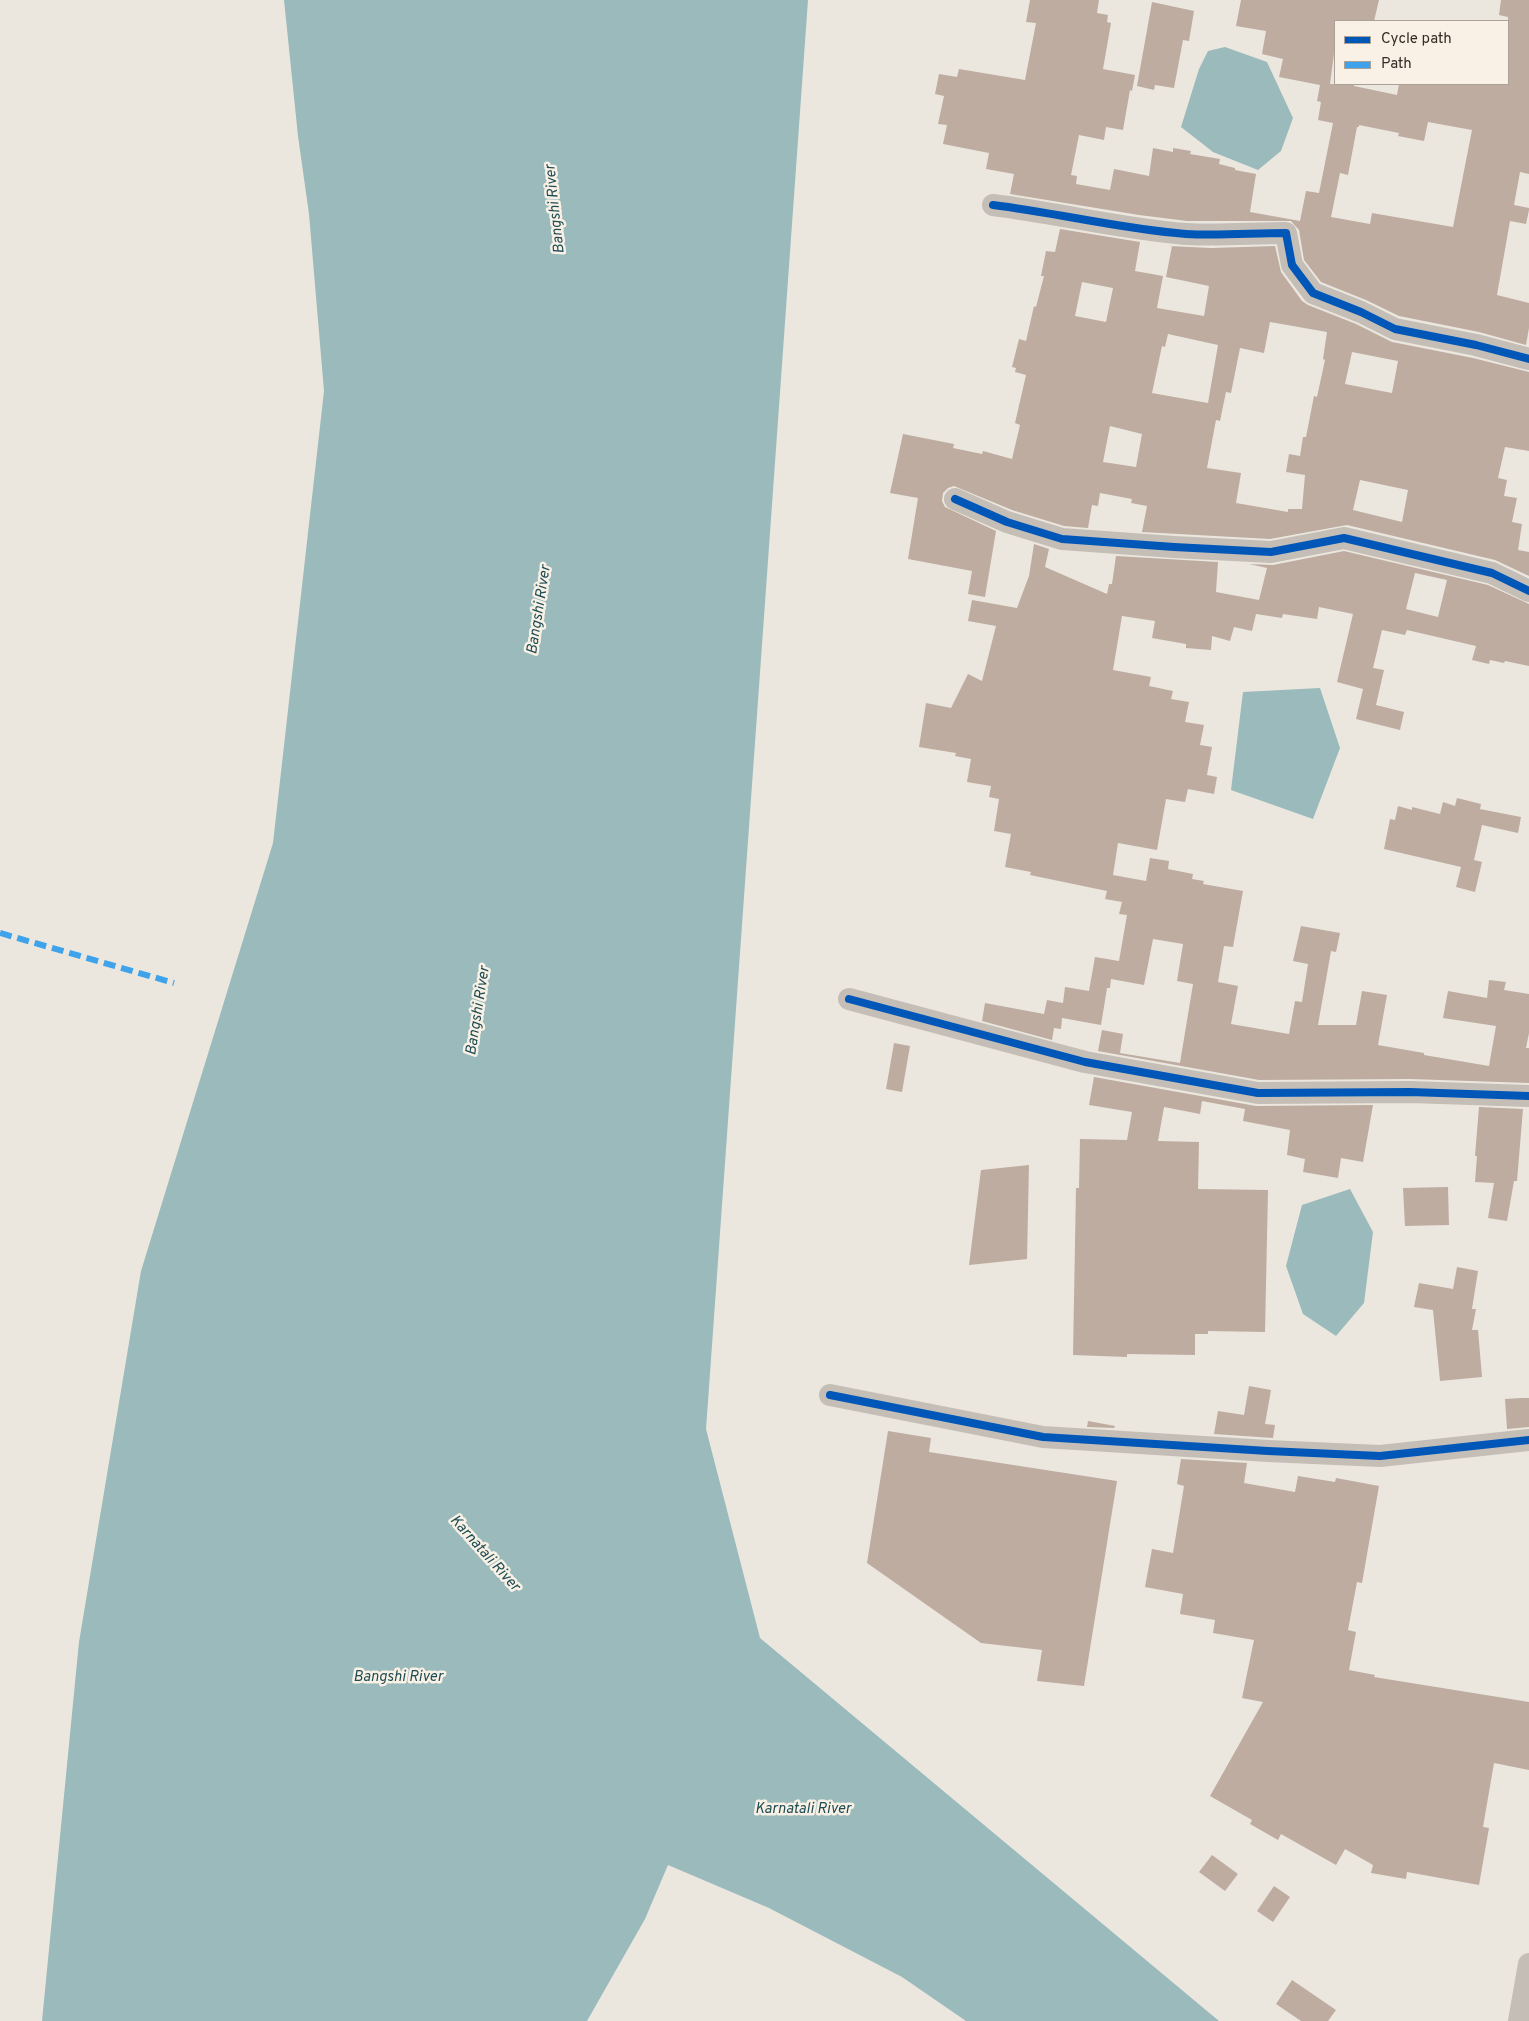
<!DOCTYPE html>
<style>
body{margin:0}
#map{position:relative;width:1529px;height:2021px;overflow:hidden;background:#ebe7df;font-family:Overpass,sans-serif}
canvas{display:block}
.legend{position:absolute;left:1334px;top:20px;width:175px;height:65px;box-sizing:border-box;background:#f9f1e5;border:1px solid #aaa299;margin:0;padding:6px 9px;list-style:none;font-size:15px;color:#342c26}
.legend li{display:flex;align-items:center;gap:10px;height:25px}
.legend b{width:25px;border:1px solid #aaa299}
</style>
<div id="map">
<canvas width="1529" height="2021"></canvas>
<ul class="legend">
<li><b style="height:6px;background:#0057b8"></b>Cycle path</li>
<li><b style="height:6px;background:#3ea3eb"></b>Path</li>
</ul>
</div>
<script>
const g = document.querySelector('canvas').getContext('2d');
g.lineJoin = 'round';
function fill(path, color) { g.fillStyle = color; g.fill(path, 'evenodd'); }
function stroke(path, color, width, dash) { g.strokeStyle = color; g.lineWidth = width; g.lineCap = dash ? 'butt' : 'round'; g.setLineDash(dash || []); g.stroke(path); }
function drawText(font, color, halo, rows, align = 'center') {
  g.font = font + ' Overpass,sans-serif'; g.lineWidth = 5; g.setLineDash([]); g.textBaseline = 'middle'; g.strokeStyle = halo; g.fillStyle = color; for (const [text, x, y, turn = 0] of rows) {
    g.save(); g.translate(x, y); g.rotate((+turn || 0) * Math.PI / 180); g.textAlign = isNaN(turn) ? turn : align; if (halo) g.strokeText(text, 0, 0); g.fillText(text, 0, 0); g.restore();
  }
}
fill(new Path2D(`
 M284 0H808L706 1429 760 1638 1219 2021H966L902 1977 769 1908 668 1865 645 1919 587 2021H42L79 1642 141 1271 273 843 324 391 309 214 298 136Z
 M1225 47 1267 62 1293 118 1281 151 1258 170 1213 152 1181 127 1199 69 1208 51Z
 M1320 688 1340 748 1313 819 1231 790 1243 692Z
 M1350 1189 1373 1232 1364 1303 1336 1336 1303 1314 1286 1266 1302 1205Z`), '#9ababc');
fill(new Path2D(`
 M1030 0H1099L1097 13 1108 15 1107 22 1111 23 1103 69 1135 75 1132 91 1130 90 1123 130 1106 127 1104 140 1079 135 1071 175 1077 176 1076 184 1110 190 1114 169 1149 176 1153 148 1173 152V148L1191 151 1190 154 1220 159 1219 164 1235 168V170L1256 174 1250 212 1300 221 1306 191 1319 193 1333 123 1318 120 1321 102 1317 101 1320 85 1279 77 1283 59 1262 54 1266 31 1236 26 1241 0H1379L1374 21H1335V46L1330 84H1354V86L1397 95 1399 84H1508V17L1499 15 1501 0H1529V174L1520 172 1514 205 1529 208V210L1526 224 1510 221 1497 295 1529 303V328L1526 345 1479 332 1399 316 1366 300 1321 282 1304 260 1299 230 1291 221H1187L1139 215 1010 194 1014 174 986 169 989 153 943 144 947 125 938 124 944 96 935 94 939 74 957 77 959 69 1025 80 1036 23 1026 22ZM1428 122 1472 130 1453 227 1372 213 1370 224 1331 217 1340 173 1348 175 1357 127H1359V125L1399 133 1398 136 1424 141Z
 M1152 2 1194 11 1189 41 1183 40 1174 88 1155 85 1154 90 1137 86Z
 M1060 229 1140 242 1135 271 1163 276 1157 308 1204 316 1209 286 1166 277 1172 246H1169L1211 248 1275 246 1281 272 1302 301 1308 305 1356 324 1392 342 1473 358 1529 372V451L1505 447 1498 478 1507 480 1504 496 1517 498 1512 522 1522 524 1518 550 1529 552V576L1495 560 1347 525 1270 539 1142 532 1147 506 1131 503 1132 499 1100 493 1098 506 1092 505 1088 528 1064 526 1012 510 954 486 948 488 943 493 942 501 945 507 996 531 985 597 968 594 972 571 908 559 918 498 890 493 903 434 954 444 953 448 982 454 983 451 1012 459 1020 425 1015 423 1026 375 1015 372 1016 368 1012 367 1019 339 1026 341 1034 306 1036 307 1044 276H1041L1046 251 1055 252ZM1082 282 1113 288 1106 322 1075 316ZM1270 322 1327 332 1323 359 1325 360 1317 397 1314 396 1306 437H1303L1300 456 1289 454 1286 472 1305 475 1302 509H1288V512L1236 503 1241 473 1207 468 1216 420 1220 421 1226 392 1231 393 1240 348 1264 353ZM1168 334 1218 345 1208 403 1152 393 1162 346 1165 347ZM1352 352 1398 361 1392 393 1345 384ZM1110 426 1142 434 1136 467 1103 462ZM1360 480 1408 490 1402 522 1353 510Z
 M1034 544 1049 549 1045 567 1107 594 1109 584H1112L1116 556 1218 562 1216 592 1259 600 1267 568 1249 564 1273 565 1344 551 1488 585 1529 604V666L1505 661 1504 663 1490 660 1489 664 1472 660 1476 646 1407 630 1405 635 1382 630 1373 668 1384 670 1376 705 1404 712 1400 730 1356 719 1363 689 1337 682 1353 614 1319 607 1317 619 1283 614 1282 618 1256 614 1252 631 1234 627 1230 641 1212 636 1211 650 1186 648V644L1152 638 1155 621 1122 616 1113 670 1151 677 1149 686 1173 691 1171 699 1189 702 1185 722 1204 725 1200 745 1212 747 1207 775 1217 777 1214 794 1188 789 1185 802 1166 799 1157 850 1118 843 1113 875 1146 881 1150 858 1169 861 1168 869 1193 874 1192 879 1204 881 1203 884 1243 891 1233 947 1224 946 1218 982 1238 986 1231 1024 1289 1034 1295 1001 1302 1002 1308 964 1293 961 1301 926 1340 933 1336 952 1331 951 1318 1025H1356L1362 991 1387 995 1378 1045 1424 1053V1055L1489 1066 1496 1026 1443 1018 1448 991 1487 998 1489 980 1506 982 1504 990 1529 994V1033L1526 1048H1529V1083L1410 1079 1259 1080 1098 1051 1102 1030 1123 1034 1120 1053 1180 1063 1193 984 1177 981 1183 944 1153 939 1144 985 1111 979 1110 988H1107L1101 1025 1062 1018 1061 1029 1054 1028 1052 1040 982 1021 985 1003 1044 1014 1047 1000 1063 1003 1065 987 1089 991 1095 957 1119 961 1127 915 1119 914 1122 902 1105 899 1107 891 1030 875 1031 872 1005 867 1011 834 994 831 999 799 989 797 991 786 967 782 971 759 955 756 956 753 919 747 926 703 951 708 968 674 982 681 996 626 968 621 972 600 1017 608 1029 576ZM1415 573 1447 580 1438 617 1406 609Z
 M1457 798 1481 804 1480 809 1521 817 1518 833 1482 825 1474 860 1482 862 1475 892 1456 887 1461 867 1384 849 1390 819 1395 820 1398 806 1412 810V807L1440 814 1443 802 1455 806Z
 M894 1043 910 1046 902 1092 886 1089Z
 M1094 1077 1256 1106 1373 1105 1363 1162 1341 1158 1338 1178 1303 1172 1305 1159 1287 1155 1290 1130 1243 1121 1245 1109 1202 1101 1200 1114 1164 1107 1158 1141 1199 1142 1198 1189 1268 1190 1265 1332 1208 1331V1334H1195V1355L1127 1354V1357L1073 1355 1076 1188H1079L1080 1139 1127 1140 1132 1112 1089 1105Z
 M1479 1107 1523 1109 1517 1181H1514L1507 1221 1488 1218 1494 1183 1475 1182 1477 1156H1475Z
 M1029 1165 1027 1259 969 1265 981 1170Z
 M1448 1187 1449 1225 1405 1226 1403 1188Z
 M1457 1267 1478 1271 1472 1309H1476L1472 1330H1478L1482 1377 1440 1381 1433 1310 1414 1307 1419 1283 1453 1289Z
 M1249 1386 1271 1390 1265 1424 1275 1425 1273 1438 1214 1434 1218 1411 1244 1415Z
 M1522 1398H1529V1427L1507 1429 1505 1399Z
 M1088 1421 1115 1426 1114 1428 1087 1427Z
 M888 1431 931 1438 929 1452 1117 1481 1084 1686 1037 1681 1042 1650 981 1643 867 1563Z
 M1181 1459 1247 1463 1244 1483 1295 1492 1298 1476 1335 1482 1336 1478 1379 1486 1362 1583 1357 1582 1348 1630 1356 1632 1349 1670 1375 1675 1374 1677 1529 1702V1770L1494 1763 1483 1827 1489 1828 1479 1885 1407 1872 1406 1879 1371 1873 1373 1865 1345 1849 1336 1865 1281 1834 1278 1840 1250 1824 1252 1820 1210 1796 1263 1702 1242 1698 1254 1640 1213 1633 1215 1620 1180 1614 1183 1594 1145 1587 1152 1549 1173 1553 1184 1486 1177 1484Z
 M1212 1855 1238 1874 1225 1891 1199 1872Z
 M1274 1886 1290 1897 1273 1922 1257 1911Z
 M1292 1980 1336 2010 1328 2021H1301L1276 2004Z`), '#beaca0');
stroke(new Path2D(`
 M993 205C1058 213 1121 229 1186 234 1219 236 1253 233 1286 233L1292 265 1313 293 1361 312 1395 329 1476 345 1529 359
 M955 499 1007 522 1062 539 1174 547 1271 552 1344 538 1492 573 1529 591
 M849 999 1085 1062 1258 1093 1410 1092 1529 1096
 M830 1395 1043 1437 1268 1451 1380 1456 1529 1440
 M1519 2021 1529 1964`), '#c4beb7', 22);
stroke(new Path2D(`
 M0 933 174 983`), '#3ea3eb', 6, [12, 6]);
stroke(new Path2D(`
 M993 205C1058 213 1121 229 1186 234 1219 236 1253 233 1286 233L1292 265 1313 293 1361 312 1395 329 1476 345 1529 359
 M955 499 1007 522 1062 539 1174 547 1271 552 1344 538 1492 573 1529 591
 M849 999 1085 1062 1258 1093 1410 1092 1529 1096
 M830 1395 1043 1437 1268 1451 1380 1456 1529 1440`), '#0057b8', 8);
drawText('italic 15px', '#1d4c55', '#f9f1e5', [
 ["Bangshi River",556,209,-96],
 ["Bangshi River",540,610,-81],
 ["Bangshi River",479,1011,-81],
 ["Karnatali River",484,1554,48],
 ["Bangshi River",398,1678],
 ["Karnatali River",803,1810]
]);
</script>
